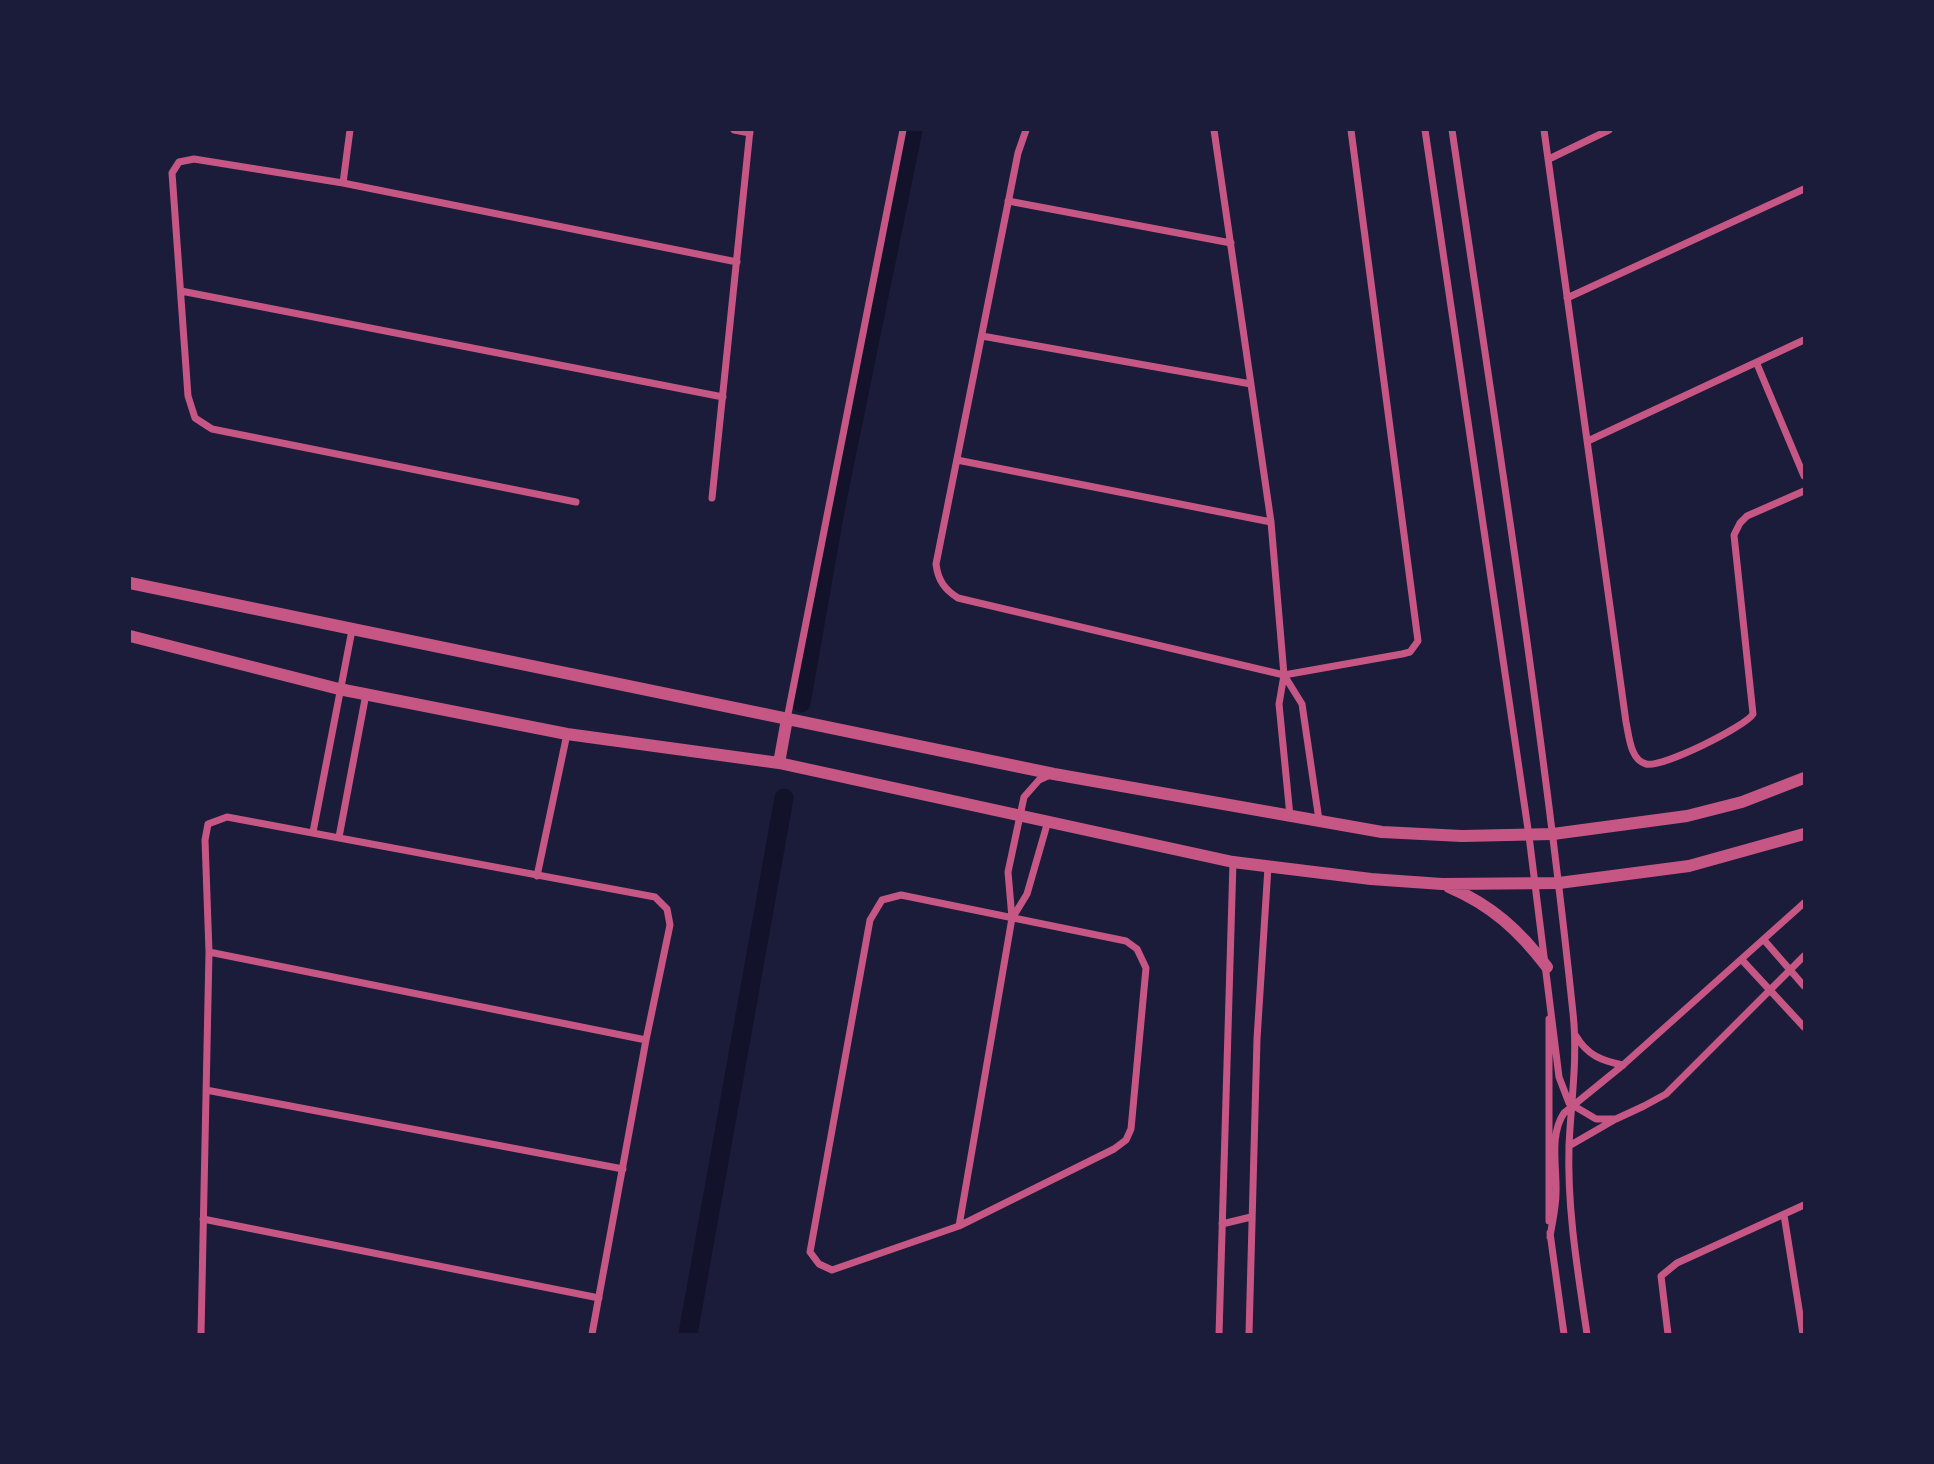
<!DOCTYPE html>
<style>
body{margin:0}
#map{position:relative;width:1934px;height:1464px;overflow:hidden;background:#1b1b3a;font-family:"Asap Condensed",sans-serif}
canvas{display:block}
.frame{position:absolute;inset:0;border:131px solid #1b1b3a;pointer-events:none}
</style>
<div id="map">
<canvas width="1934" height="1464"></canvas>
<div class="frame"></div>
</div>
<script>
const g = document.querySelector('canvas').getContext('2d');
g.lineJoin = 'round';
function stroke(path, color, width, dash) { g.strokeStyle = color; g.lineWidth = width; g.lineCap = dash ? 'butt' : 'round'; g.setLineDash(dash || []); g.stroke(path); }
stroke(new Path2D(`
 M801 703 836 505 913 130
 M688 1334 784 798`), '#12122b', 19);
stroke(new Path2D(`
 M734 130 750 133
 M1026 130 1018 153 936 564C938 580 944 589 958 598L1284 675 1402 654 1410 652 1418 641 1351 130
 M1214 130 1271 522 1284 675 1279 704 1290 816
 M1425 130 1529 836 1559 1077 1569 1103 1596 1119H1616L1644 1106 1666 1094 1804 956
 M1452 130C1495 423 1542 717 1573 1013 1578 1058 1571 1101 1569 1146 1567 1209 1578 1273 1587 1334
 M1544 130 1626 722C1629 735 1630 760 1646 764 1662 768 1745 727 1753 714L1734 535 1740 523 1747 516 1804 491
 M1549 159 1609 130
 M343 183 350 130
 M1008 201 1231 243
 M181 291 723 397
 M1567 298 1804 189
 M982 336 1251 384
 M1757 364 1804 476
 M1590 440 1804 340
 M957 460 1271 522
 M712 498 750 130
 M576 502 212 429 195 418 188 396 172 173 179 162 194 159 343 183 737 262
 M1284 675 1302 704 1319 820
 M787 719 903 130
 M313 832 352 630
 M339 837 366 694
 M537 876 567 734
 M901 895 1126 941 1137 949 1146 968 1131 1129 1126 1140 1114 1149 959 1226 832 1270 819 1264 810 1252 870 920 882 900Z
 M1013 917 1027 894 1048 821
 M1764 940 1804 986
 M209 952 646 1040
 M1742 960 1804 1027
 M1549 1019V1221
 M1576 1036C1587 1055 1602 1061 1623 1065
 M206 1090 623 1169
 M1569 1146 1614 1120
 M1784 1215 1803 1334
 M203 1219 599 1298
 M1222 1224 1251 1217
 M959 1226 1012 918 1008 872 1024 797 1039 780 1050 775
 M1550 1233 1564 1334
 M1550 1237C1552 1223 1556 1208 1556 1193 1557 1167 1549 1135 1564 1113L1623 1065 1804 903
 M201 1334 209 952 205 840 208 824 227 817 655 897 667 909 670 925 646 1040 592 1334
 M1219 1334 1233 862
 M1249 1334 1257 1039 1268 867
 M1668 1334 1661 1276 1677 1263 1804 1205`), '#c65784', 7);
stroke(new Path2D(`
 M130 583 1054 774 1382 832 1462 836 1553 834 1687 816 1742 802 1804 778
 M130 636 339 689 567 734 779 763 1233 862 1371 879 1442 884 1559 883 1689 866 1804 834
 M779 763 787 719
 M1449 887C1491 905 1519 930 1547 967`), '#c65784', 12);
</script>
